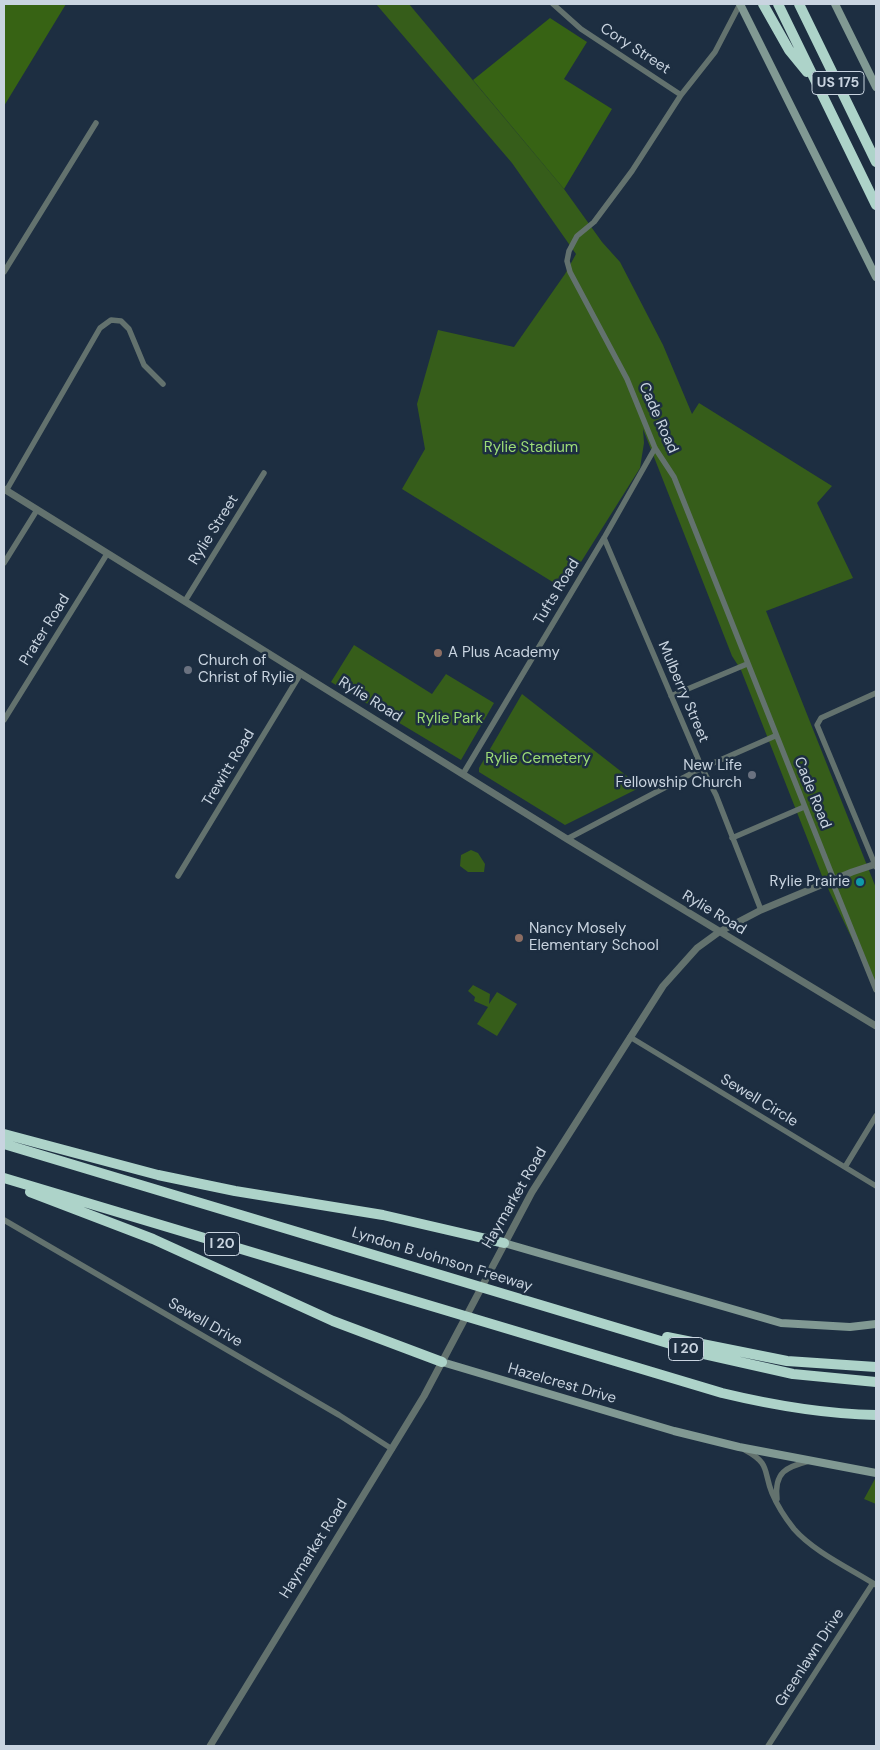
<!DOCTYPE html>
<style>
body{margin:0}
#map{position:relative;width:880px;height:1750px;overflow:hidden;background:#1d2e41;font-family:"DM Sans",sans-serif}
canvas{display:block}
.frame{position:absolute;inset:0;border:5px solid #c9d4e0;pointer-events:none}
</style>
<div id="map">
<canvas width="880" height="1750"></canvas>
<div class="frame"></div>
</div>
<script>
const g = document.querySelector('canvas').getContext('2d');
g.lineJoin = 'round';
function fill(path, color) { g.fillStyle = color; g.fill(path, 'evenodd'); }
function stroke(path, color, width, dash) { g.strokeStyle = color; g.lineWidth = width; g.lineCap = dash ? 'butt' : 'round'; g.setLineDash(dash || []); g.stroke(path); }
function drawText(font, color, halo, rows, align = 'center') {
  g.font = font + ' "DM Sans",sans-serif'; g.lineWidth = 5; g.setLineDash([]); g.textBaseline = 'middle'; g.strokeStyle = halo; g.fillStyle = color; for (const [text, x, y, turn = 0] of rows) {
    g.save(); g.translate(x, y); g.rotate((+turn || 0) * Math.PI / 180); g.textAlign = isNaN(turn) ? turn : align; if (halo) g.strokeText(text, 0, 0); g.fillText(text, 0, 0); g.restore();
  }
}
fill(new Path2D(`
 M376 4H409L564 189 602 242 620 262 663 345 692 414 699 403 832 486 817 503 853 578 766 611 876 888V989L822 876 741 670 732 656 643 429 644 443 640 468 564 589 402 489 425 449 417 404 438 330 514 347 565 274 576 254 512 163Z
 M354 645 432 694 446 674 494 703 461 760 331 682Z
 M522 694 641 787 565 825 479 772V768Z
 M471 850 478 853 485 864 484 872H468L460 866 461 855Z
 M473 985 490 994 489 1004 497 992 517 1004 497 1036 477 1024 488 1007 474 1001 475 997 468 991Z
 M876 1477V1504L864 1499Z`), '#365d1a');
fill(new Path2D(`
 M4 4H66L4 106Z
 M550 18 587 42 564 79 612 109 564 189 473 80Z`), '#376314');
stroke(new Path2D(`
 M553 4 581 29 681 95
 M740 4 715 52 681 95 632 171 594 222 577 236 569 251 567 261 570 272 627 379 655 448 674 477 834 880
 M4 272 96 123
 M6 491 100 328 111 320 121 321 129 329 144 365 163 384
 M604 538 702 768 716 795 761 910
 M4 563 37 510
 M185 601 264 473
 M876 693 821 718 817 725 876 867
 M671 696 747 664
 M4 720 107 554
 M463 774 604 538 655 448
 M732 838 804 807
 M567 839 702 768 775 736
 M178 876 301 673
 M832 881 876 990
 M630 1037 876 1186
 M845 1167 876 1116
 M4 1220 339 1415 392 1449
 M745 1450C771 1464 763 1471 772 1493 777 1505 786 1519 794 1529 814 1552 851 1569 876 1585
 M777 1499C774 1472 786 1467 809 1461
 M768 1746 873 1583`), '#63726e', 5.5);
stroke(new Path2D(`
 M4 489 567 839 876 1026
 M210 1746 424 1396 532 1192 663 986 697 948 719 932 761 910 852 872 876 864`), '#63726e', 7);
stroke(new Path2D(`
 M740 4 876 277
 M835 4 876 87
 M504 1243 781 1323 850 1327 876 1324
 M442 1362 674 1431 739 1447 876 1473`), '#819993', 8);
stroke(new Path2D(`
 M763 4 789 50 807 72
 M778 4 876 205
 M799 4 876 162
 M4 1134 158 1175 235 1191 383 1215 504 1243
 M4 1144 704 1354 793 1374 876 1382
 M4 1178 722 1393C772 1405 824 1414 876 1415
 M30 1192 153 1239 333 1321 442 1362
 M667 1337 787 1361 876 1367`), '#add3c9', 10);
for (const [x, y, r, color] of [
 [438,653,5,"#8d6e63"],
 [188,670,5,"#6b7280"],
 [752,775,5,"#6b7280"],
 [860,882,5,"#0f9aa8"],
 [519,938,5,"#8d6e63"]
]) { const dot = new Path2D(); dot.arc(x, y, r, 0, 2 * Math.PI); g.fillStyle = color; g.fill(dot); stroke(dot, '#1d2e41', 2); }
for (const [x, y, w] of [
 [838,83,52],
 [222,1244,35],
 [686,1349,35]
]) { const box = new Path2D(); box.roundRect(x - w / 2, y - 11.5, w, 23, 4); g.fillStyle = '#1d2e41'; g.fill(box); stroke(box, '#c9d4e0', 1); }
drawText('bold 14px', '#c9d4e0', null, [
 ["US 175",838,83],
 ["I 20",222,1244],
 ["I 20",686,1349]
]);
drawText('15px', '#c9d4e0', '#1d2e41', [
 ["Cory Street",635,49,33],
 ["Cade Road",658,418,66],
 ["Rylie Street",214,530,-58],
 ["Tufts Road",557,592,-59],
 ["Prater Road",45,630,-58],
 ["Mulberry Street",683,692,67],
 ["Rylie Road",370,700,32],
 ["Trewitt Road",229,768,-59],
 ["Cade Road",812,793,68],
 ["Rylie Road",714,913,31],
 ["Sewell Circle",759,1101,31],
 ["Haymarket Road",515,1198,-60],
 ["Lyndon B Johnson Freeway",442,1260,17],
 ["Sewell Drive",205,1323,30],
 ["Hazelcrest Drive",562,1384,16],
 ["Haymarket Road",314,1549,-58],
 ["Greenlawn Drive",810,1658,-57]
]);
drawText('15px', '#9cdb76', '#1d2e41', [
 ["Rylie Stadium",531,448],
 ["Rylie Park",450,719],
 ["Rylie Cemetery",538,759]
]);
drawText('15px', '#c9d4e0', '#1d2e41', [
 ["A Plus Academy",448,653],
 ["Church of",198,661],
 ["Christ of Rylie",198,678],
 ["New Life",742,766,"right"],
 ["Fellowship Church",742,783,"right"],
 ["Rylie Prairie",850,882,"right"],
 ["Nancy Mosely",529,929],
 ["Elementary School",529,946]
], 'left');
</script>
